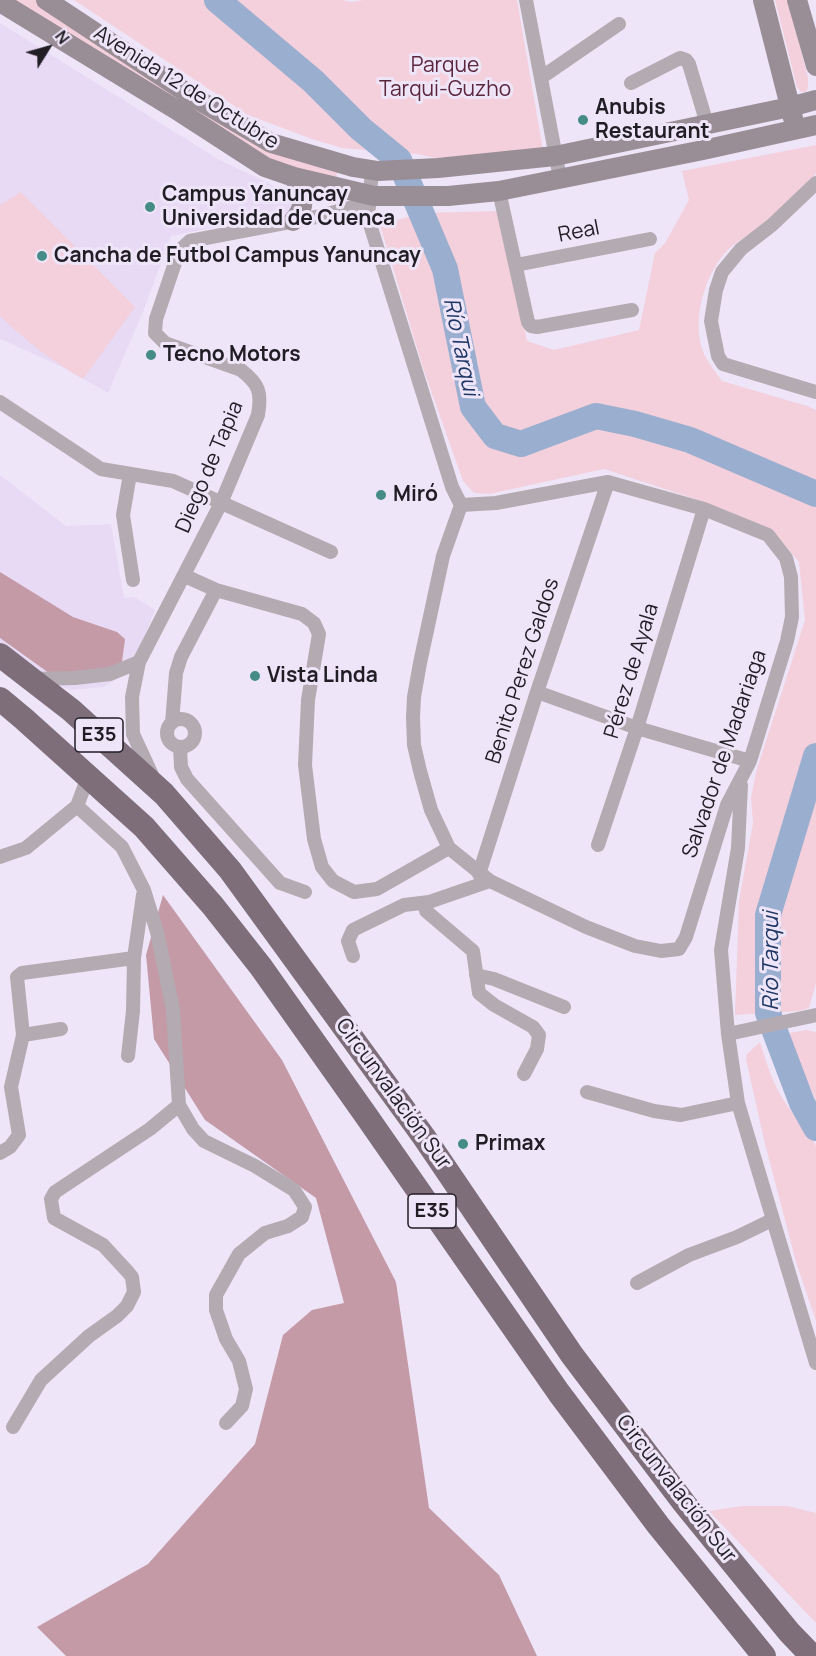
<!DOCTYPE html>
<meta charset="utf-8">
<style>
body{margin:0}
#map{position:relative;width:816px;height:1656px;overflow:hidden;background:#efe5f9;font-family:Manrope,sans-serif}
canvas{display:block}
.north{position:absolute;left:18px;top:18px;width:60px;height:60px;-webkit-text-stroke:4px #efe5f9;paint-order:stroke;rotate:53deg;font-size:16px;font-weight:700;line-height:24px;text-align:center;color:#201d24}
.north::after{content:'';display:block;margin:auto;width:21px;height:27px;background:#201d24;clip-path:polygon(50% 0,100% 100%,50% 72%,0 100%)}
</style>
<div id="map">
<canvas width="816" height="1656"></canvas>
<div class="north">N</div>
</div>
<script>
const g = document.querySelector('canvas').getContext('2d');
g.lineJoin = 'round';
function fill(path, color) { g.fillStyle = color; g.fill(path, 'evenodd'); }
function stroke(path, color, width, dash) { g.strokeStyle = color; g.lineWidth = width; g.lineCap = dash ? 'butt' : 'round'; g.setLineDash(dash || []); g.stroke(path); }
function drawText(font, color, halo, rows, align = 'center') {
  g.font = font + ' Manrope,sans-serif'; g.lineWidth = 6; g.setLineDash([]); g.textBaseline = 'middle'; g.strokeStyle = halo; g.fillStyle = color; for (const [text, x, y, turn = 0] of rows) {
    g.save(); g.translate(x, y); g.rotate((+turn || 0) * Math.PI / 180); g.textAlign = isNaN(turn) ? turn : align; if (halo) g.strokeText(text, 0, 0); g.fillText(text, 0, 0); g.restore();
  }
}
fill(new Path2D(`
 M0 23 218 159 299 198 289 213 171 236 143 312 108 393 64 368 1 339 0 340Z
 M0 475 66 526 111 524 124 598 134 597 155 610 137 655 130 667 120 677 103 687 71 690 55 685 0 645Z`), '#e8daf5');
fill(new Path2D(`
 M8 0H36L208 106 337 172 336 180 265 159Z
 M74 0H342L351 2 364 0H517L543 150 435 158 417 154 342 148 312 139 248 115Z
 M775 0H788L808 78V88L806 92H801L797 87Z
 M816 145V173L814 176C800 193 784 212 765 225 751 234 735 241 724 254 703 279 691 324 704 354 709 364 716 373 722 381L807 406 816 410V983L809 1008 799 1011 735 1015 739 901 753 823 751 798 756 772 805 620 799 562 771 529 707 503 604 469 489 494 474 493 463 481 423 368 380 225 421 213 500 211 527 341 554 350 639 330 655 253 665 243 689 200 682 171Z
 M21 192 135 307 83 379C53 362 25 340 0 316V205Z
 M806 1030 816 1032V1100L793 1057 790 1033Z
 M760 1042C766 1061 772 1082 783 1099 793 1116 807 1128 816 1146V1321L796 1262 764 1140 746 1059 747 1054Z
 M742 1506H788L816 1513V1623L709 1511Z`), '#f3d0db');
fill(new Path2D(`
 M0 572 73 617 117 632 125 639 122 662 102 679 56 678 0 638Z
 M163 895 282 1060 396 1282 429 1508 499 1575 537 1656H66L37 1627 148 1564 255 1444 283 1335 312 1310 344 1303 316 1198 205 1120 154 1039 146 955Z`), '#c49aa7');
stroke(new Path2D(`
 M217 0 313 81 361 129 399 160 445 269 473 407 495 436 521 444 596 416 635 424 690 440 816 494
 M816 756 768 915V1013L802 1103 816 1128`), '#9aaed0', 26);
stroke(new Path2D(`
 M526 0 560 178
 M542 77 619 24
 M631 83 680 58 686 60 689 64 707 124
 M372 170 368 218 452 487 461 505 443 556 420 663 414 697 413 717 414 745 420 771 431 810 449 848 490 881 586 927 635 946 661 951 679 949 686 937 727 805 750 761 787 641 792 617 791 577 786 558 768 535 704 509 608 482 496 503 461 505
 M816 183 772 225 741 249 722 272 716 290 711 321 718 356 723 364 816 392
 M499 191 528 322 531 326 537 327 632 310
 M516 265 650 239
 M0 402 101 469 173 481 331 552
 M130 474 123 515 133 580
 M185 576 216 590 302 614 314 623 319 634 308 700 305 765 314 839 322 867 333 881 354 892 377 889 449 848
 M32 679 75 678 110 674 139 662
 M537 692 637 728 750 761
 M167 733a14 14 0 1 1 28 0a14 14 0 1 1-28 0Z
 M172 723 176 673 181 657 216 590
 M180 747 181 767 187 779 280 883 305 892
 M152 775 133 734 132 697 139 662 221 503 258 415C262 392 259 384 241 370L165 343 155 333 156 319 179 251 190 241 316 217 368 203
 M88 777 77 806 122 847 144 890 157 932 173 1009 179 1105 193 1129 204 1141 255 1166 294 1190 305 1207 302 1217 288 1226 265 1233 239 1254 216 1295V1310L226 1339 239 1361 246 1389 242 1406 226 1423
 M741 785 738 848 721 950 728 1034 738 1103 816 1363
 M598 845 637 728 704 509
 M0 857 26 848 77 806
 M479 874 537 692 608 482
 M490 881 429 902 426 906V911L473 951 479 993 494 1005 533 1027 539 1035 537 1049 524 1074
 M353 956 348 941 353 930 404 905 429 902
 M476 975 494 979 564 1007
 M728 1034 816 1015
 M23 1035 61 1029
 M128 1056 133 1011 134 958 143 895
 M587 1092 654 1111 681 1115 738 1103
 M0 1153 10 1147 19 1135 11 1087 23 1035 17 977 22 973 134 958
 M637 1283 689 1255 737 1237 772 1220
 M13 1427 41 1380 89 1336 117 1316 127 1306 134 1292 132 1277 128 1272 103 1245 54 1218 51 1199 55 1192 150 1129 179 1105`), '#b3abb1', 14);
stroke(new Path2D(`
 M46 0 190 95 271 143 353 167 378 171 438 168 555 156 790 107 816 100
 M763 0 793 118
 M797 0 816 66
 M0 2 180 112 265 167 294 177 374 196H448L499 191 703 150 816 125
 M293 221C308 206 303 193 294 177`), '#998d96', 20);
stroke(new Path2D(`
 M0 655 71 710 164 794 230 870 424 1137 572 1355 684 1503 789 1632 812 1656
 M0 699 24 719 144 827 213 906 261 967 365 1114 559 1393 658 1525 764 1656`), '#7d6e7a', 24);
for (const [x, y, r, color] of [
 [583,120,6,"#458c86"],
 [150,207,6,"#458c86"],
 [42,256,6,"#458c86"],
 [151,355,6,"#458c86"],
 [381,495,6,"#458c86"],
 [255,676,6,"#458c86"],
 [463,1144,6,"#458c86"]
]) { const dot = new Path2D(); dot.arc(x, y, r, 0, 2 * Math.PI); g.fillStyle = color; g.fill(dot); stroke(dot, '#efe5f9', 2); }
for (const [x, y, w] of [
 [99,735,48],
 [432,1211,48]
]) { const box = new Path2D(); box.roundRect(x - w / 2, y - 17, w, 34, 4.5); g.fillStyle = '#efe5f9'; g.fill(box); stroke(box, '#201d24', 1.5); }
drawText('bold 20px', '#201d24', null, [
 ["E35",99,735],
 ["E35",432,1211]
]);
drawText('21px', '#5b253b', '#efe5f9', [
 ["Parque",445,66],
 ["Tarqui-Guzho",445,90]
]);
drawText('21px', '#201d24', '#efe5f9', [
 ["Avenida 12 de Octubre",186,88,32],
 ["Real",579,232,-11],
 ["Diego de Tapia",210,467,-67],
 ["Benito Perez Galdos",523,671,-72],
 ["Pérez de Ayala",632,671,-73],
 ["Salvador de Madariaga",725,754,-71],
 ["Circunvalación Sur",393,1094,54],
 ["Circunvalación Sur",676,1489,52]
]);
drawText('bold 21px', '#201d24', '#efe5f9', [
 ["Anubis",595,108],
 ["Restaurant",595,132],
 ["Campus Yanuncay",162,195],
 ["Universidad de Cuenca",162,219],
 ["Cancha de Futbol Campus Yanuncay",54,256],
 ["Tecno Motors",163,355],
 ["Miró",393,495],
 ["Vista Linda",267,676],
 ["Primax",475,1144]
], 'left');
drawText('italic 22px', '#1d3663', '#efe5f9', [
 ["Río Tarqui",460,347,78],
 ["Río Tarqui",772,961,-90]
]);
</script>
